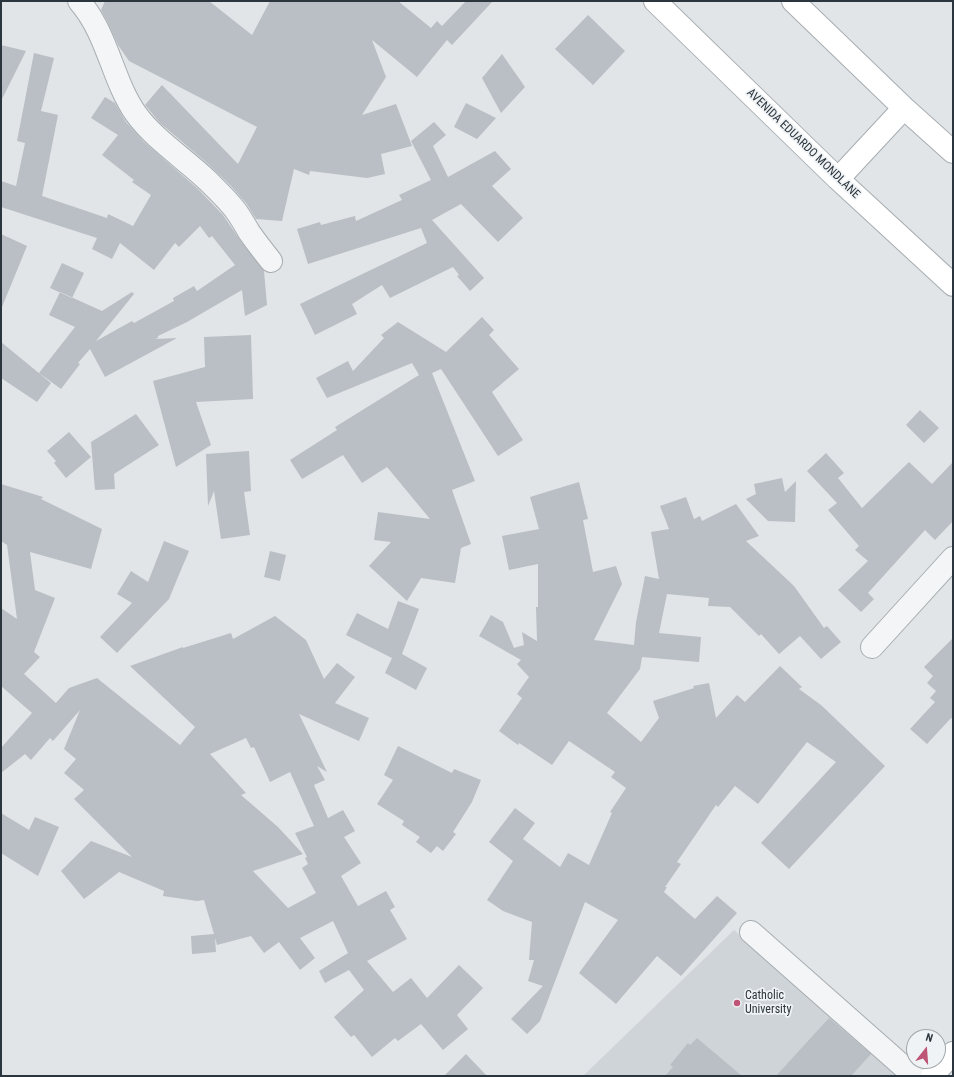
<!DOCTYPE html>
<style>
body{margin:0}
#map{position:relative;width:954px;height:1077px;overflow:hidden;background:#e1e5e8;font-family:"Roboto Condensed",sans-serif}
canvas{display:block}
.frame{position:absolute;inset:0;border:2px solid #2b353d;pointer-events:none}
.north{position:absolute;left:906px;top:1029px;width:40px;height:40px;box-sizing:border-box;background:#f0f3f5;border:1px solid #a1a7ab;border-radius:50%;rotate:17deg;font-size:11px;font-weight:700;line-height:16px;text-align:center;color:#2b353d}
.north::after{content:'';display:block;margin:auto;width:14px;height:18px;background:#be5476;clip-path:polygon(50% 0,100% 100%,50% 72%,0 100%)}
</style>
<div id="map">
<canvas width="954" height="1077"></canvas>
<div class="frame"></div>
<div class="north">N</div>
</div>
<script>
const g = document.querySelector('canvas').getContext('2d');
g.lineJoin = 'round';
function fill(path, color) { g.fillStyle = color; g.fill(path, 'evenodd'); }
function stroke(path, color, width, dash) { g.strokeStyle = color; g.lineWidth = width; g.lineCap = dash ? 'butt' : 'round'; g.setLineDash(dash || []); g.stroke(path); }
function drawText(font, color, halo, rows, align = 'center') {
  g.font = font + ' "Roboto Condensed",sans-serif'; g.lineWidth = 3.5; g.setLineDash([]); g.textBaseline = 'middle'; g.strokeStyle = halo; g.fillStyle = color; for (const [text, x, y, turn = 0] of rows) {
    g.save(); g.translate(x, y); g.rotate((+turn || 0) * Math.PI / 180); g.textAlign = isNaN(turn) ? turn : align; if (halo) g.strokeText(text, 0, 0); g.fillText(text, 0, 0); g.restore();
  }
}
fill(new Path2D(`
 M734 930 897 1076H583Z`), '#cfd4d9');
fill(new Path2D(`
 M105 1H209L252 35 270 1H398L431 28 437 21 442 26 466 1H493L452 45 447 40 417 77 372 40 386 77 362 115 396 104 412 146 381 154 385 174 367 178 310 171 309 175 294 169 282 221 256 219 246 203 231 186 207 163 160 123 145 105 162 85 238 164 257 127 129 61 118 45 108 23 101 10Z
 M588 15 625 51 593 85 555 49Z
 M1 45 26 51 1 101Z
 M34 53 54 58 41 111 58 115 42 196 107 218 108 214 133 226 151 195 132 182 134 180 102 155 118 135 91 118 105 97 115 103 126 122 143 141 198 189 223 215 242 243 264 271 267 305 245 316 242 290 187 322 158 336V338L155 339 177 338 105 377 90 349 78 363 80 364 61 389 39 373 75 327 49 315 60 292 102 311 132 292 134 294 96 341 132 321 134 323 174 301 173 298 194 286 197 291 235 265 212 236 209 238 200 226 179 247 175 243 154 270 120 243 112 259 92 249 97 238 1 207V181L16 186 25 143 17 141Z
 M502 54 525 87 501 113 482 78Z
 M466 103 496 118 477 139 454 127Z
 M434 122 446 135 433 146 448 177 495 151 511 169 492 186 523 218 498 242 461 204 432 220 484 278 470 291 457 276 459 275 453 267 390 298 382 285 352 304 357 314 315 335 300 304 427 243 421 228 308 264 297 229 320 222 321 225 355 216 356 221 402 200 399 195 431 180 411 141Z
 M1 234 27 246 2 307H1Z
 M62 263 84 273 72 298 50 288Z
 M482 317 494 330 489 335 519 369 492 392 523 440 498 456 441 369 432 373 475 481 452 490 471 544 461 548 455 583 421 578 407 601 369 566 391 542 374 540 378 512 430 519 387 467 362 483 343 455 302 479 290 460 337 430 335 427 419 375 412 363 327 398 316 378 348 361 353 371 384 338 381 335 398 322 446 352Z
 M251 335 253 399 196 402 211 445 176 467 153 381 205 367 204 337Z
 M1 342 51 383 37 402 1 378Z
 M920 410 939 428 924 443 906 425Z
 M136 414 159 445 114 474 115 489 95 490 91 442Z
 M69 432 91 457 66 478 54 463 56 461 47 451Z
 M249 451 251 491 244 492 250 535 221 539 214 491 208 506 206 454Z
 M826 453 844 473 838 478 862 508 909 462 932 484 953 462V521L935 540 925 530 868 593 874 599 861 612 838 590 868 561 855 550 859 546 828 510 837 503 807 471Z
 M782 478 785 492 796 481 795 522 768 521 746 499 756 494 754 484Z
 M579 482 588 519 583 520 593 572 616 566 622 584 594 640 634 645 636 622 645 576 659 579 651 532 669 529 660 506 686 497 694 519 700 516 702 521 736 504 759 536 746 541 794 586 824 628 827 626 841 642 821 659 800 636 779 654 761 634 759 636 730 607 708 606 709 598 667 594 659 633 701 637 699 662 642 657 640 669 607 713 641 742 659 718 653 701 694 688 693 686 709 683 716 718 737 695 745 702 780 666 802 687 799 689 821 705 885 766 789 869 761 843 836 762 807 742 758 804 735 786 718 807 716 805 677 862 681 864 665 887H667L664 892 695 919 717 896 737 913 681 976 657 956 616 1004 579 973 618 920 585 902 540 1021 527 1034 511 1019 543 986 528 981 534 960H529L532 922 503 911 487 900 513 861 489 842 515 808 535 823 523 839 560 867 568 853 589 865 612 813 610 812 626 788 611 777 615 772 569 741 552 765 519 743 518 745 499 731 522 698 517 694 529 677 517 664 521 660 479 636 491 615 503 622 514 648 524 645 522 632 537 641 536 607H538V564L509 570 502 536 539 529 530 497Z
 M1 484 43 497 41 499 102 529 91 569 30 552 35 590 55 598 34 652 40 657 24 674 56 703 69 688 97 678 180 745 195 727 130 666 183 647V648L231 633 233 639 275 616 306 640 324 679 337 663 355 677 335 703 369 718 359 741 299 714 327 772 317 766 325 780 314 785 328 818 343 810 355 831 344 837 361 863 341 876 358 906 386 891 395 907 390 910 407 939 367 961 393 992 411 978 427 998 459 965 483 988 457 1015 468 1029 443 1050 421 1024 398 1041 395 1038 372 1057 354 1035 351 1037 334 1017 364 990 349 970 325 983 319 971 348 953 333 921 300 938 315 958 300 970 279 942 264 953 251 936 217 945 215 938 216 952 192 954 191 936 214 934 204 900 197 901 163 896 164 891 119 872 84 899 61 871 91 841 132 857 74 799 84 790 64 773 76 759 64 749 80 710 53 741 50 738 31 760 25 754 1 773V748L32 713 1 686V608L17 619 7 545 1 541ZM246 738 251 748 254 747 270 782 290 772 314 826 295 833 307 857 305 858 308 864 302 868 316 893 288 908 253 871 303 854 278 827 241 795 246 793 210 754Z
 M164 541 189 551 178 577 169 599 117 653 100 637 132 603 117 594 131 571 148 582Z
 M270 551 286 555 280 581 264 577Z
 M398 601 419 609 402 654 427 668 416 690 385 673 392 658 346 635 357 613 388 629Z
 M953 638V720L951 718 927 744 910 729 935 702 930 698 936 691 927 683 933 676 924 667Z
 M398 746 452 773 454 769 481 780 472 802 453 832 456 834 443 851 437 846 431 853 416 842 420 837 402 825 404 821 377 804 393 780 384 775Z
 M1 813 29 830 35 817 59 827 38 876 1 853Z
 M829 1018 871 1054 851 1076H776Z
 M697 1038 742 1076H665L673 1067 670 1065 688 1043 690 1045Z
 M466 1054 487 1076H444Z`), '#b9bfc4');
const minor = new Path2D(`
 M79 1C108 34 112 80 136 114 154 139 185 159 207 180 217 190 228 200 236 211 241 218 245 225 249 232 256 242 263 251 271 261
 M872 647 953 558
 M751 932 914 1076`);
const secondary = new Path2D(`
 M655 1 838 179 953 285
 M793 1 904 108 953 152
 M838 179 904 108`);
const primary = new Path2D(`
 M932 1076 953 1053`);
stroke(minor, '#a7adb1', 24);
stroke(secondary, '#a7adb1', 24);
stroke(primary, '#a1abb2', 24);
stroke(minor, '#f3f5f7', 22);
stroke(secondary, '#fff', 22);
stroke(primary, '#fff', 22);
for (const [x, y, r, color] of [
 [737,1003,4,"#be5476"]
]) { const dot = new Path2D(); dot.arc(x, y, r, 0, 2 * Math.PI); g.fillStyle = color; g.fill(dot); stroke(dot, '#f0f3f5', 1.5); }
drawText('12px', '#2b353d', '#f0f3f5', [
 ["AVENIDA EDUARDO MONDLANE",803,144,44]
]);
drawText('12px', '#2b353d', '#f0f3f5', [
 ["Catholic",745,996],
 ["University",745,1010]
], 'left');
</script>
